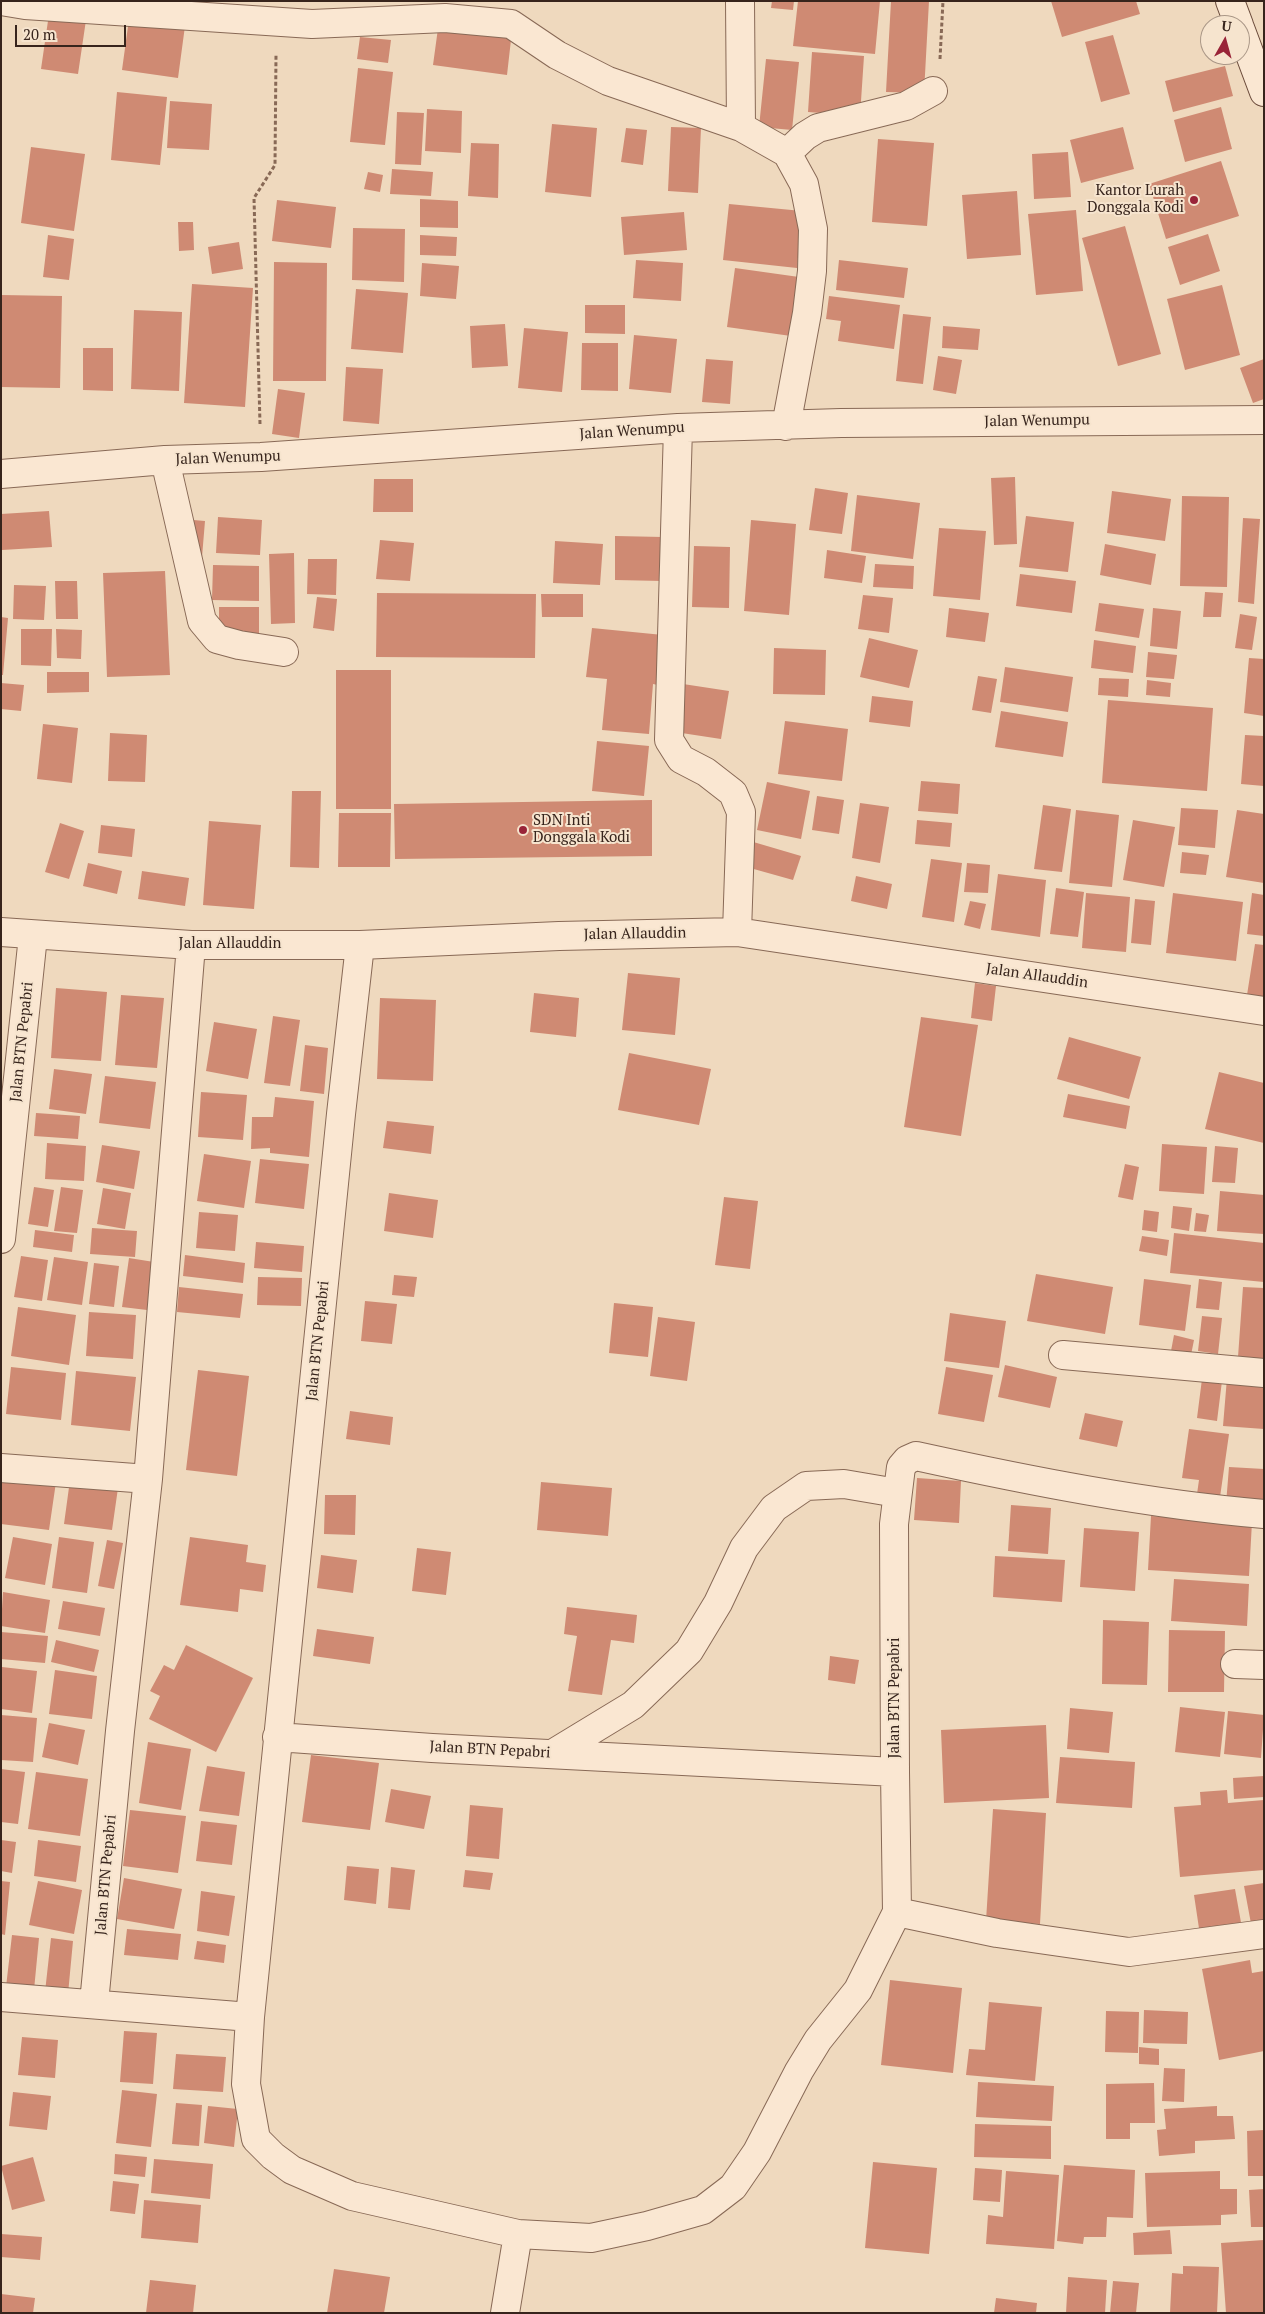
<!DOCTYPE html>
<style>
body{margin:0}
#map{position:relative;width:1265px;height:2314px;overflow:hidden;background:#efd9be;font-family:"PT Serif",serif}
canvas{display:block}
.frame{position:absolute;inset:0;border:2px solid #37241c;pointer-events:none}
.north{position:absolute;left:1200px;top:15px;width:50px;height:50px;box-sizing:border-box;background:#f6e4ce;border:1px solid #aa9787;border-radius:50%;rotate:7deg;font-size:14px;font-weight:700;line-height:20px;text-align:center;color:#37241c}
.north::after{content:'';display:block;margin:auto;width:18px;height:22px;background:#992438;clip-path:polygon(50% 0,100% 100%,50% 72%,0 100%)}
.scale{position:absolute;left:15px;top:25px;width:111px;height:22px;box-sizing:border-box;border:2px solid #37241c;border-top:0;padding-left:6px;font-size:15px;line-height:18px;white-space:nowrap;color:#37241c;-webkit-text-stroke:4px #f6e4ce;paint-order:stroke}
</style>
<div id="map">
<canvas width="1265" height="2314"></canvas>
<div class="frame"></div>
<div class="north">U</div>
<div class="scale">20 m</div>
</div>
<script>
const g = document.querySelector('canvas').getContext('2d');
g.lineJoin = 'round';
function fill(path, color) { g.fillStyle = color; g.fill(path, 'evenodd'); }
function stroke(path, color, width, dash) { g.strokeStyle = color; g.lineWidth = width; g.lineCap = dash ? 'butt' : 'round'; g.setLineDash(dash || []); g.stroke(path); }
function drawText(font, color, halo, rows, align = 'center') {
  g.font = font + ' "PT Serif",serif'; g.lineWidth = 4; g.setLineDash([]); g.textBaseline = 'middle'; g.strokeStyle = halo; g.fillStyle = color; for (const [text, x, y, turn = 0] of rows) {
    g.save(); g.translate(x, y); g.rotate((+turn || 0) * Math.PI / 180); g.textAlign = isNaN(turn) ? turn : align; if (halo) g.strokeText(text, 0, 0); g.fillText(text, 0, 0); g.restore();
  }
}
fill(new Path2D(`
 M772 1H794L793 10 771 8Z
 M798 1H880L875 54 793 46Z
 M891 1H929L924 93 886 92Z
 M1051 1H1136L1140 14 1062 37Z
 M49 14 86 20 78 74 41 69Z
 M129 19 185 26 178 78 122 70Z
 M439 21 512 31 507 75 433 65Z
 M1113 35 1130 94 1101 102 1085 42Z
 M360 37 391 40 388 63 357 59Z
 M812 52 864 56 860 116 808 112Z
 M766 59 799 62 792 130 759 127Z
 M1225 66 1233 96 1173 112 1165 81Z
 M358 68 393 72 385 145 350 142Z
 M117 92 167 97 160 165 111 160Z
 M170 101 212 104 209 150 167 148Z
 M1221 107 1232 149 1185 162 1174 120Z
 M427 109 462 111 461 153 425 151Z
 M397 112 424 113 421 165 395 164Z
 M552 124 597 128 591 197 545 192Z
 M671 127 701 128 698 193 668 191Z
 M1123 127 1134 169 1081 183 1070 140Z
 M626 128 647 130 643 165 621 162Z
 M878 139 934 143 927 226 872 222Z
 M471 143 499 144 498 198 468 196Z
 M31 147 85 154 74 231 21 223Z
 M1068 152 1071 197 1034 199 1032 154Z
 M1221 161 1239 216 1166 239 1149 184Z
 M392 169 433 172 431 196 390 194Z
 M368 172 383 175 380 192 364 189Z
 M1017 191 1021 255 967 259 962 195Z
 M420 199 458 201V228L420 227Z
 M277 200 336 207 331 248 272 241Z
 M729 204 802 211 797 268 723 260Z
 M1076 210 1083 291 1036 295 1028 214Z
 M684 212 687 250 624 255 621 217Z
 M178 222H193L194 250 179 251Z
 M1125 226 1161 354 1118 366 1082 238Z
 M353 228 405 229 404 282 352 280Z
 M1208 234 1220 271 1180 285 1168 247Z
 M48 235 74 239 69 280 43 277Z
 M420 235 457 237 456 256 420 255Z
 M239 242 243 269 212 274 208 247Z
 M636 260 683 263 681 301 633 298Z
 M839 260 908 268 904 298 836 290Z
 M274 262 327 263 326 381H273Z
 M422 263 459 266 456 299 420 296Z
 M735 268 799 277 791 336 727 327Z
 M192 284 253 288 245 407 184 403Z
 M1222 285 1240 355 1185 370 1167 299Z
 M356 289 408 293 403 353 351 349Z
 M1 295 62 296 60 388 1 387Z
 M829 296 900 305 894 349 838 341 841 321 826 319Z
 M585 305H625V334L585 333Z
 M134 310 182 312 179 391 131 389Z
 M903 314 931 317 923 384 896 381Z
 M505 324 508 366 472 368 470 326Z
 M943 326 980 329 978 350 942 348Z
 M524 328 568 332 562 392 518 388Z
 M634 335 677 339 671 393 629 389Z
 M582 343H618V391L581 390Z
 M83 348H113V391L83 390Z
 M938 356 962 360 956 394 933 390Z
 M706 359 733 361 730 404 702 402Z
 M1264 359V399L1253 403 1240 368Z
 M346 367 383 369 379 424 343 421Z
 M278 389 305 393 299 438 272 434Z
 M1015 477 1017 544 994 545 991 478Z
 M374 479H413V512H373Z
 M815 488 848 493 842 534 809 530Z
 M1112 491 1171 499 1165 541 1107 533Z
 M857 495 920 503 913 559 851 551Z
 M1182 496 1229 497 1227 587 1180 586Z
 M49 511 52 547 2 550 1 514Z
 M1026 516 1074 522 1068 572 1019 567Z
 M218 517 262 520 260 555 216 553Z
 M1243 518 1260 519 1254 604 1238 602Z
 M182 519 205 521 201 569Z
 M751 520 796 524 789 615 744 611Z
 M939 528 986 531 980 600 933 596Z
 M615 536 663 537V581L615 580Z
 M380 540 414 543 410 581 376 579Z
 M555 541 603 544 600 585 553 583Z
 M1105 544 1156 554 1151 585 1100 575Z
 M694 546 730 547 729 608 692 607Z
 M827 550 866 556 862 583 824 578Z
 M294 553 295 623 271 624 269 554Z
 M308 559H337L336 595 307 594Z
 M875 564 914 566 913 589 873 587Z
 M213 565 259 566V601L212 600Z
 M165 571 170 675 107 677 103 573Z
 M1020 574 1076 581 1072 613 1016 606Z
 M55 581H77L78 619H56Z
 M14 585 46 586 44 620 13 619Z
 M1205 592 1223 593 1221 617H1203Z
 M377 593 536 594 535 658 376 657Z
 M541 594H583V617H542Z
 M863 595 893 598 889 633 858 629Z
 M317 597 337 599 334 631 313 628Z
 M1099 603 1144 609 1139 638 1095 631Z
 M219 607H259V635H219Z
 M949 608 989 613 985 642 946 637Z
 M1153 608 1181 611 1177 649 1150 646Z
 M1240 614 1257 617 1252 650 1235 648Z
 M1 617 8 618 3 675H1Z
 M592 628 663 635 658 685 653 684 649 734 602 730 607 679 586 677Z
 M21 629H52L51 666 21 665Z
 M56 629 82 630 81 659 57 658Z
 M869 638 918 650 909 688 860 677Z
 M1094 640 1136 646 1133 673 1091 668Z
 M774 648 826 650 825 695 773 694Z
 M1148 652 1177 655 1174 679 1146 677Z
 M1249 658 1264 659V716L1244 713Z
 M1005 667 1073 677 1068 712 1000 702Z
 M336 670H391V809H336Z
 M47 672H89V692L47 693Z
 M978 676 997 679 991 713 972 710Z
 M1099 678 1129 679 1128 697 1098 695Z
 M1147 680 1171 683 1170 697 1146 695Z
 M1 683 24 685 21 711 1 709Z
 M683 684 729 691 721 739 675 732Z
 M872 696 913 701 910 727 869 722Z
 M1108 700 1213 708 1207 791 1102 783Z
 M1001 711 1068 722 1063 757 995 747Z
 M785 721 848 729 842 781 778 774Z
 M43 724 78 728 72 783 37 779Z
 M110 733 147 735 145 782 108 781Z
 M1245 735 1264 736V786L1241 784Z
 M597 741 649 746 644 796 592 791Z
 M921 781 960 784 958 814 918 811Z
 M767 782 810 791 801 839 757 830Z
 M292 791H321L319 868 290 867Z
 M817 796 844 800 839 834 812 830Z
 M652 800V856L395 859 394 804Z
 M860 803 889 807 880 863 852 858Z
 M1043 805 1071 809 1062 872 1034 869Z
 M1181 808 1218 810 1215 848 1178 845Z
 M1076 810 1119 815 1112 887 1069 883Z
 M1237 810 1264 814V883L1226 877Z
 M339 813H391L390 867H338Z
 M917 820 952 823 950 847 915 844Z
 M1133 820 1175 827 1164 887 1123 880Z
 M209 821 261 825 254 909 203 905Z
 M60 823 84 831 69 879 45 872Z
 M101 825 135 829 132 857 98 853Z
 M750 841 801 856 793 880 743 866Z
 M1182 852 1209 855 1206 875 1180 873Z
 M931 859 962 863 954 922 922 917Z
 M88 863 122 871 117 894 83 886Z
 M967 863 990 865 988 893 964 892Z
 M142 871 189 878 185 906 138 899Z
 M998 874 1046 880 1040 937 991 930Z
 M856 876 892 884 887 909 851 901Z
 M1056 888 1084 892 1078 937 1050 934Z
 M1086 893 1130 897 1126 952 1082 948Z
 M1173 893 1243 902 1236 961 1166 953Z
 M1252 893 1264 895V936L1247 934Z
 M1135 899 1155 901 1151 945 1131 943Z
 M970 901 986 904 980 929 964 925Z
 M1255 944 1264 945V997L1247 995Z
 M628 973 680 978 675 1035 622 1030Z
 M975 983 996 986 992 1021 971 1018Z
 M56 988 107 992 101 1061 51 1058Z
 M534 993 579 998 576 1037 530 1032Z
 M121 995 164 998 157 1068 115 1065Z
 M380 998 436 1000 433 1081 377 1079Z
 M273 1016 300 1020 290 1086 264 1083Z
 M921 1017 978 1025 961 1136 904 1127Z
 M214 1022 257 1029 248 1079 206 1071Z
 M1069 1037 1141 1057 1129 1099 1057 1079Z
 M305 1045 328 1048 324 1094 300 1091Z
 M629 1053 711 1069 699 1125 618 1110Z
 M54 1069 92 1074 86 1114 49 1109Z
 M1219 1072 1264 1083V1143L1205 1129Z
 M105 1076 156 1082 150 1129 99 1123Z
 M201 1092 247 1095 243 1140 198 1137Z
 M1068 1094 1130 1106 1126 1129 1063 1117Z
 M275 1097 314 1101 309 1157 270 1153V1148L251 1149 252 1117H273Z
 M36 1113 80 1116 78 1139 34 1136Z
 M387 1121 434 1126 431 1154 383 1148Z
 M47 1143 86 1146 84 1181 45 1179Z
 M1162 1144 1207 1147 1204 1194 1159 1191Z
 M102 1145 140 1151 134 1189 96 1182Z
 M1215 1146 1238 1148 1235 1183 1212 1182Z
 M204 1154 251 1161 244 1208 197 1201Z
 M260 1159 309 1164 304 1209 255 1203Z
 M1125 1164 1139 1167 1133 1200 1118 1197Z
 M34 1187 54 1190 48 1227 28 1224Z
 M61 1187 83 1190 77 1233 54 1231Z
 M103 1188 131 1193 125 1229 97 1224Z
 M1220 1191 1264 1195V1234L1217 1231Z
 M389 1193 438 1200 433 1238 384 1231Z
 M724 1197 758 1201 750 1269 715 1265Z
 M1173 1206 1192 1208 1189 1231 1171 1228Z
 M1144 1210 1159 1212 1157 1232 1142 1230Z
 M199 1212 238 1215 235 1251 196 1248Z
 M1196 1213 1209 1215 1206 1232 1194 1231Z
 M92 1228 137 1231 135 1257 90 1254Z
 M35 1230 74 1235 72 1252 33 1247Z
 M1174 1233 1264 1243V1282L1170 1273Z
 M1142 1236 1169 1240 1167 1256 1139 1251Z
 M256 1242 304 1246 302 1272 254 1268Z
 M185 1255 245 1263 243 1283 183 1276Z
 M21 1256 48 1260 42 1301 14 1297Z
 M54 1257 88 1262 82 1305 47 1300Z
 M129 1258 154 1262 147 1310 122 1307Z
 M94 1263 119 1266 114 1307 89 1304Z
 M1036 1274 1113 1287 1105 1334 1027 1321Z
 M394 1275 417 1277 414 1297 392 1295Z
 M258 1277 302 1278 301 1306 257 1305Z
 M1144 1279 1191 1285 1185 1331 1139 1325Z
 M1199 1279 1222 1282 1219 1310 1196 1308Z
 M179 1287 243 1294 240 1318 177 1312Z
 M1243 1287 1264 1288V1359L1238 1357Z
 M365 1301 397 1304 392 1344 361 1341Z
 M614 1303 653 1307 648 1357 609 1353Z
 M18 1307 76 1315 69 1365 11 1356Z
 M89 1312 136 1315 133 1359 86 1356Z
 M950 1313 1006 1321 999 1368 944 1361Z
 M1202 1316 1222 1318 1218 1354 1198 1351Z
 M658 1317 695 1322 687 1381 650 1376Z
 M1174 1335 1194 1340 1191 1355 1171 1351Z
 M1005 1365 1057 1377 1050 1408 998 1397Z
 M11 1367 66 1373 61 1420 6 1414Z
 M946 1367 993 1375 984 1422 938 1414Z
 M198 1370 249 1376 237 1476 186 1470Z
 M76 1371 136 1377 130 1431 71 1425Z
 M1227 1378 1264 1381V1429L1223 1426Z
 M1202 1379 1222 1381 1217 1421 1197 1418Z
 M350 1411 393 1417 390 1445 346 1439Z
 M1085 1413 1123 1421 1117 1447 1079 1439Z
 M1189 1429 1229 1434 1219 1504 1196 1501 1199 1480 1182 1478Z
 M1229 1467 1264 1469V1507L1226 1504Z
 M1 1475 56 1482 49 1530 1 1524Z
 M917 1478 961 1481 959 1523 914 1520Z
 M70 1480 118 1488 112 1530 64 1524Z
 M541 1482 612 1488 608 1536 537 1530Z
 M325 1495H356L355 1535 324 1534Z
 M1011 1505 1051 1508 1048 1554 1008 1551Z
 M1151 1516 1252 1522 1249 1576 1148 1570Z
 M1084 1528 1139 1532 1135 1591 1080 1587Z
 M13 1537 52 1544 45 1585 5 1578Z
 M59 1537 94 1542 87 1593 52 1588Z
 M190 1537 248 1545 246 1562 266 1565 263 1592 240 1589 238 1612 180 1605Z
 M107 1540 123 1543 114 1589 98 1586Z
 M417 1548 451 1552 446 1595 412 1591Z
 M321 1555 357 1560 353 1593 317 1588Z
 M995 1556 1065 1560 1062 1602 993 1597Z
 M1174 1579 1249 1584 1247 1626 1171 1621Z
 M3 1592 50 1600 45 1633 1 1626Z
 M63 1601 105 1608 100 1636 58 1629Z
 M567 1607 637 1615 634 1643 611 1640 602 1695 568 1691 577 1636 564 1634Z
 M1103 1620 1149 1622 1147 1685 1102 1684Z
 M317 1629 374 1637 370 1664 313 1656Z
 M1169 1630 1225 1631 1224 1692H1168Z
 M1 1632 48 1636 45 1663 1 1659Z
 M56 1640 99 1650 94 1672 51 1662Z
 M186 1645 253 1678 216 1752 149 1719 160 1696 150 1691 164 1665 174 1670Z
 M830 1656 859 1660 855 1684 828 1680Z
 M2 1667 37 1671 32 1713 1 1709Z
 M55 1670 97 1676 92 1719 49 1714Z
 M1180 1707 1225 1712 1220 1757 1175 1752Z
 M1070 1708 1113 1712 1109 1753 1067 1749Z
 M1228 1711 1264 1715 1261 1758 1224 1754Z
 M1 1715 37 1718 33 1762 1 1760Z
 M49 1723 85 1730 78 1765 42 1757Z
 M1046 1725 1049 1798 944 1803 941 1730Z
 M148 1742 191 1749 181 1810 139 1803Z
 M311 1755 379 1763 370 1830 302 1822Z
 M1060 1757 1135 1762 1132 1808 1056 1803Z
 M207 1766 245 1772 239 1816 199 1811Z
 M1 1769 25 1772 18 1824 1 1822Z
 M36 1772 88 1779 80 1836 28 1829Z
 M1264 1776V1797L1234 1799 1233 1778Z
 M391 1789 431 1796 424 1829 385 1822Z
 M1227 1790 1228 1803 1264 1800V1870L1180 1877 1174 1807 1201 1805 1200 1792Z
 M470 1805 503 1808 499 1859 466 1856Z
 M993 1809 1046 1813 1040 1924 986 1921Z
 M130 1810 186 1816 178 1873 123 1866Z
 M201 1821 237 1825 232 1865 196 1861Z
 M1 1840 16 1842 12 1873 1 1871Z
 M38 1840 81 1846 76 1882 34 1876Z
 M347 1866 379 1869 376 1904 344 1900Z
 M391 1867 415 1870 410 1910 388 1908Z
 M465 1870 493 1873 490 1890 463 1887Z
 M124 1878 182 1889 174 1929 117 1919Z
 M1 1881 10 1882 5 1935 1 1934Z
 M38 1881 82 1890 74 1934 29 1925Z
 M1264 1883V1926L1252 1929 1244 1886Z
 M1235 1889 1242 1928 1200 1935 1194 1895Z
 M201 1891 235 1896 229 1936 197 1931Z
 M127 1929 181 1934 178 1960 124 1955Z
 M12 1935 39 1938 34 1990 6 1987Z
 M51 1938 73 1941 68 1994 45 1992Z
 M197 1941 226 1945 224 1963 194 1959Z
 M1250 1960 1252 1973 1264 1971V2051L1219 2060 1202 1969Z
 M890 1980 962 1988 953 2073 881 2065Z
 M989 2002 1042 2007 1035 2081 966 2075 969 2049 985 2050Z
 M1144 2010 1188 2012 1187 2044 1143 2043Z
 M1106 2011 1139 2012 1138 2053 1105 2052Z
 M124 2031 157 2033 153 2084 120 2082Z
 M22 2037 58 2040 55 2078 18 2075Z
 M1139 2047 1159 2049V2065L1139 2064Z
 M176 2054 226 2057 223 2092 173 2089Z
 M1164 2068 1185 2069 1184 2102 1162 2101Z
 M978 2082 1054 2086 1052 2121 976 2117Z
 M1154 2083 1155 2123H1130V2139H1106V2084Z
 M122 2090 157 2094 151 2147 116 2143Z
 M13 2092 51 2096 47 2130 9 2126Z
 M176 2103 202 2105 199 2146 172 2144Z
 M208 2106 238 2109 234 2147 204 2143Z
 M1217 2106V2116H1233L1235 2139 1195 2141V2153L1159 2156 1157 2130 1166 2129 1164 2109Z
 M975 2124 1051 2126V2159L974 2157Z
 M1264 2130V2176H1248L1247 2131Z
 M115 2154 147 2157 145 2177 114 2174Z
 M33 2157 45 2201 12 2210 1 2166Z
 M154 2159 213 2164 210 2199 151 2193Z
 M873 2162 937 2168 929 2254 865 2248Z
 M1064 2165 1135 2170 1133 2218 1107 2217 1106 2237H1084L1083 2244 1057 2241Z
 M975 2168 1002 2170 1000 2202 973 2200Z
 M1006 2171 1059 2175 1054 2249 986 2244 988 2215 1003 2217Z
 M1220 2171V2189H1237V2214L1221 2215V2225L1147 2227 1145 2173Z
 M113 2181 139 2184 135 2214 110 2211Z
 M1264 2189V2227H1251L1249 2190Z
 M144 2200 201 2205 198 2243 141 2238Z
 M1170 2230 1172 2254 1134 2255 1133 2233Z
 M1 2234 42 2237 40 2260 1 2257Z
 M1264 2240V2313H1226L1221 2243Z
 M1183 2266 1219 2267 1217 2313H1170L1172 2273 1183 2274Z
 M334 2269 390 2277 384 2313H327Z
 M1068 2277 1107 2280 1105 2313H1066Z
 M150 2280 196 2285 193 2313H146Z
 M1113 2281 1139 2283 1136 2313H1110Z
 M1 2294 35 2298 33 2313H1Z
 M996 2298 1037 2303 1036 2313H994Z`), '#cf8a73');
const street = new Path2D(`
 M1 1 25 5 312 24 445 18 511 24 557 55 608 81 741 127 787 153 804 184 813 229 812 271 807 313 786 426
 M740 1 741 127
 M787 153 805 136 818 128 906 106 933 91
 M678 428 669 740 681 759 706 772 733 793 741 812 737 932
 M165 460 202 621 217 639 239 645 284 652
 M1 474 165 460 261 457 678 428 841 423 1264 420
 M1 932 191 945H360L559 936 737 932 1264 1011
 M1 1239 33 936
 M1063 1355 1264 1373
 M1 1468 148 1479
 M1235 1664 1264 1665
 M277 1737 432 1748 895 1772 894 1524 901 1467 907 1460 916 1456C1030 1481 1147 1504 1264 1514
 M554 1753 633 1705 689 1651 718 1603 744 1548 774 1508 806 1486 844 1484 897 1493
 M897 1912 997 1933 1129 1952 1264 1934
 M1 1997 250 2017 341 1114 360 945
 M94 2003 120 1731 148 1479 191 945
 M250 2017 246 2084 256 2139 273 2156 292 2170 352 2196 518 2234
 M505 2313 518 2234 591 2238 647 2226 703 2210 733 2187 757 2152 799 2071 818 2040 858 1990 897 1912 895 1772`);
const secondary = new Path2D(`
 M1230 1 1239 25
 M1240 28 1264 92`);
stroke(street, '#886956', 30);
stroke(secondary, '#6a4a3a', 30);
stroke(new Path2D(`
 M940 59 943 1
 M260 424 254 198 275 165 276 55`), '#886956', 3, [4, 2.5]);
stroke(street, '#fae7d2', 28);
stroke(secondary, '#fae7d2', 28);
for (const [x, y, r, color] of [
 [1194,200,5,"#992438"],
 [523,830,5,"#992438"]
]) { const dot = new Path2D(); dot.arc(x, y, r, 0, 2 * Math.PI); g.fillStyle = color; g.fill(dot); stroke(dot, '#f6e4ce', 2); }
drawText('15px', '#37241c', '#f6e4ce', [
 ["Kantor Lurah",1184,191],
 ["Donggala Kodi",1184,208],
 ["SDN Inti",533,821,"left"],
 ["Donggala Kodi",533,838,"left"]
], 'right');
drawText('15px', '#37241c', '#f6e4ce', [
 ["Jalan Wenumpu",1037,421,-1],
 ["Jalan Wenumpu",632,431,-4],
 ["Jalan Wenumpu",228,458,-2],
 ["Jalan Allauddin",635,934,-1],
 ["Jalan Allauddin",230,944],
 ["Jalan Allauddin",1037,976,8],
 ["Jalan BTN Pepabri",22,1042,-84],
 ["Jalan BTN Pepabri",318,1341,-84],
 ["Jalan BTN Pepabri",895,1698,-90],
 ["Jalan BTN Pepabri",490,1750,3],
 ["Jalan BTN Pepabri",106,1875,-85]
]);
</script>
